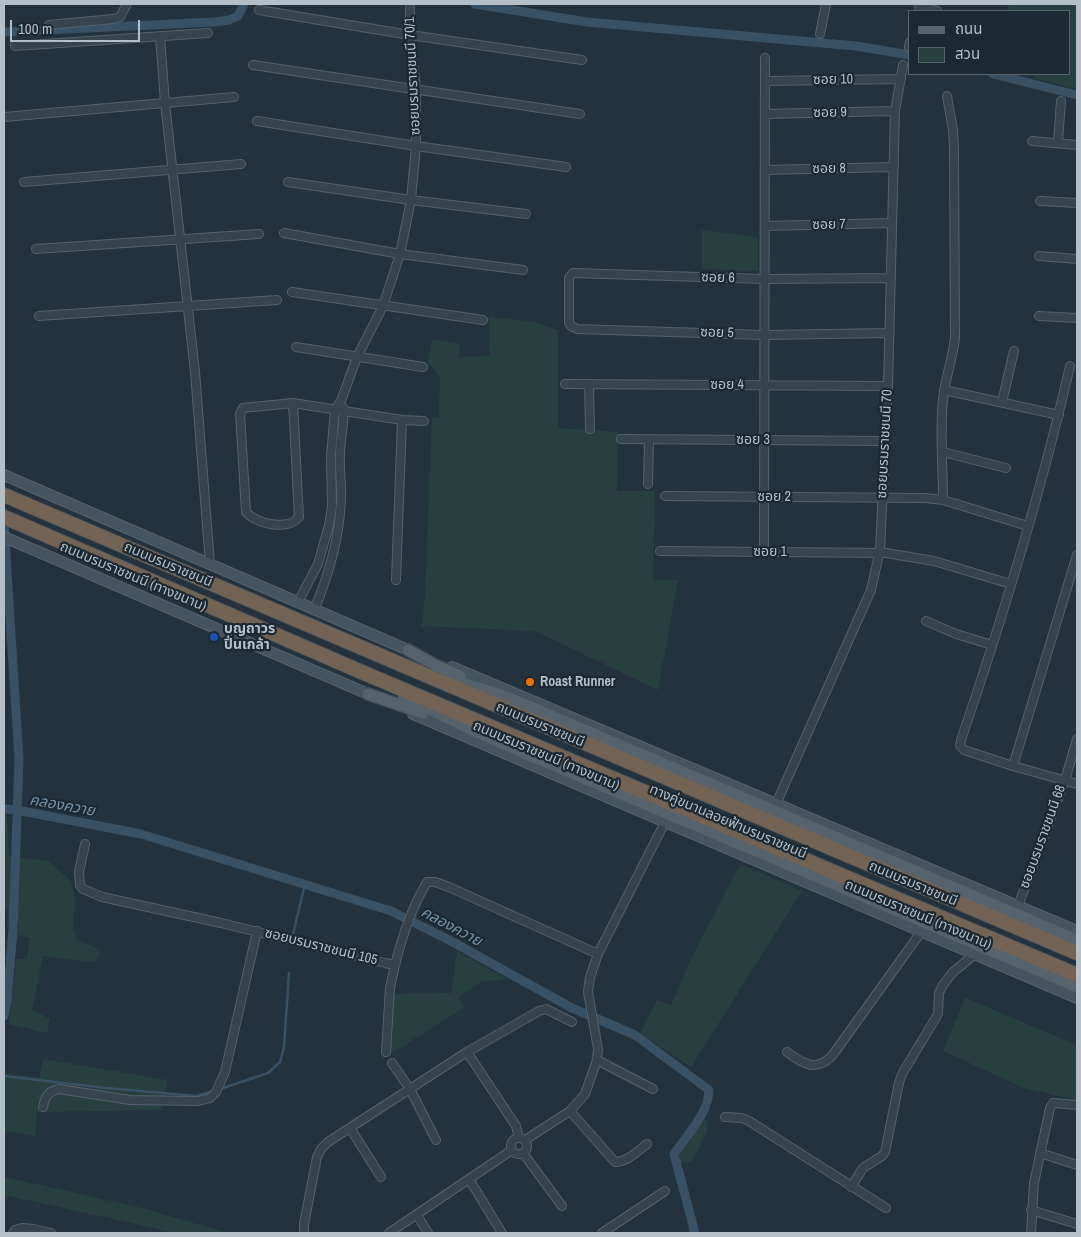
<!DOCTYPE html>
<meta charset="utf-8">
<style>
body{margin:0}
#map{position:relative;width:1081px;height:1237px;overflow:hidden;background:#24323d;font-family:"Archivo Narrow","Noto Sans Thai",sans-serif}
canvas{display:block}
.frame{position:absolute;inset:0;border:5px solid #b4bfc8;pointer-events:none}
.legend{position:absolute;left:908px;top:10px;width:162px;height:65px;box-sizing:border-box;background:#1d2932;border:1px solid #59656e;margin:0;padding:6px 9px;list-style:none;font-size:15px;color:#b4bfc8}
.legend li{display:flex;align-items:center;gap:10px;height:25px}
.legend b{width:25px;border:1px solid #59656e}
.scale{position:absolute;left:10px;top:20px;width:130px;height:22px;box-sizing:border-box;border:2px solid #b4bfc8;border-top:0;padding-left:6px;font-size:15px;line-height:18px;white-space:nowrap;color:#b4bfc8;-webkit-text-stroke:4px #1d2932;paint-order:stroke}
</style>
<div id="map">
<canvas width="1081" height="1237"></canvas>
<div class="frame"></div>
<ul class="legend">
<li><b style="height:6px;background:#56636d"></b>ถนน</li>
<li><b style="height:14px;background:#27403f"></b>สวน</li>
</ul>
<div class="scale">100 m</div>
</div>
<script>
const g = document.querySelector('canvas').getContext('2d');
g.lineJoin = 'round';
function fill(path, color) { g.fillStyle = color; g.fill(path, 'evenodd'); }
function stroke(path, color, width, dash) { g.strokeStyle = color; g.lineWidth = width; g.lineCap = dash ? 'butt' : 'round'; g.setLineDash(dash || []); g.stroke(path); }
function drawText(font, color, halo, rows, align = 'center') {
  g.font = font + ' "Archivo Narrow","Noto Sans Thai",sans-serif'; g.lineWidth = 4.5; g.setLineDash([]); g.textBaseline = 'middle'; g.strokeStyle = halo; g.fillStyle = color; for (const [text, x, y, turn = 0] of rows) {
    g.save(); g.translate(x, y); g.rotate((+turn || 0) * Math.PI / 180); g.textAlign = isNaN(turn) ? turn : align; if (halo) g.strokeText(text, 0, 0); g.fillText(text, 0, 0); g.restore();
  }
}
fill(new Path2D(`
 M1009 4H1077V89L1034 78 1036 74H1070V11H1008Z
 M702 230 758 237V271L702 269Z
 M489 317 534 322 558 330V428L618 432 617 491H655L653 580H678L658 690 535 631 422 626 425 597 432 418H439L440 377 428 362 432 339 460 344 459 357 490 356Z
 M4 815H7L9 856 48 861 71 881 75 901 73 928 76 939 100 950 96 962 43 956 32 1010 50 1019 47 1033 9 1024 16 959H27L30 938 17 935 19 925H7L8 910 4 906Z
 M740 864 802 891 691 1067 640 1033 657 1000 671 1005 692 957Z
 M457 951 507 979 481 982 458 998 465 1007 381 1060 386 994 451 993Z
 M965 998 1077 1045V1100L1024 1088 943 1051Z
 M43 1059 167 1080 161 1110 37 1112 35 1136 4 1131V1073L39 1078Z
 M707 1120V1131L692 1162 680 1163 679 1154 697 1124Z
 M4 1177 138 1207 228 1233H176L4 1195Z`), '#27403f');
stroke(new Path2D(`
 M293 934 305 884
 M4 1076 106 1088 197 1096 213 1091
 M220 1089 268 1073 280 1062 284 1047 289 973`), '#395164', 2.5);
stroke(new Path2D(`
 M475 4 587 22 856 46 910 55
 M4 32 214 22 229 20 238 16 244 4
 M993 74 1077 95
 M4 523 19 759 13 930 7 1000 4 1016
 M4 809 17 810 141 834 391 911 451 941 572 1008 635 1035 709 1090C709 1113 686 1136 674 1154L695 1233`), '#395164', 9);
const street = new Path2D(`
 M919 7 937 11
 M259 10 410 35 582 60
 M49 25 113 19 120 17 127 4
 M820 34 826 4
 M160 36 165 103 195 372 210 564
 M15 46 208 33
 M909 47 910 42
 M253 65 580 114
 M765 81 901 79
 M765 114 895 111
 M4 117 234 97
 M257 121 416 146 566 167
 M1032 141 1077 145
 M1058 142 1061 101
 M765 170 894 167
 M24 182 241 164
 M288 182 411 200 526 214
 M1040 201 1077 203
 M765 226 892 223
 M284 233 400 254 523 270
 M36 249 259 234
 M1039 256 1077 259
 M292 292 483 320
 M39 316 277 300
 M1039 316 1077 318
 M890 333 764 335 577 329 571 326 569 323V278L573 273 764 279 891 278
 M296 347 423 367
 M565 384 888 386
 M589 384 590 429
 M944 390 1059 415
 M1002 402 1014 351
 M293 403 299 517C288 531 256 524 246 512L240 414 243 408 293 403 402 420 424 421
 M621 439 886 441
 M943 452 1006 468
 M648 484 649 440
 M665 496 925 498 943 500 1028 526
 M943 500C943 466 939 425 944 391 947 374 953 356 955 338L954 148 953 130 947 96
 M660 551 886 553 934 561 1011 584
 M764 552 765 58
 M1077 555 1013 766 1077 784
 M396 580 402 420
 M298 602 318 564 329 525 332 507 331 456 335 410 341 401 357 357 383 306 400 254 411 200 416 146V89L410 35V8
 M314 610C329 575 339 539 341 501 342 485 339 470 340 454 340 439 345 422 343 408
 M926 621 956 634 992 645
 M1013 766 964 750 960 745 961 740C1003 617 1041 493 1070 366
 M776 804 871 590 880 550 888 386 895 111 903 65
 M85 844 79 872 80 885 83 889 102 897 221 923 385 963 395 965C402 937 412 907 427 882H435L449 887 598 954
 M1018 906 1065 780 1077 739
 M386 1052 390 988 395 965
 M467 1052 516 1126 519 1138
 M787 1052C803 1064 816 1072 832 1056L921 932
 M597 1060 653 1089
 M392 1063 410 1089 436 1140
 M43 1107C45 1097 48 1091 59 1089L130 1100 198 1101 210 1098 216 1092 225 1072 257 931
 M570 1111 615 1162C627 1162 638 1151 647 1144
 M725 1117 742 1118 749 1121 886 1208
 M350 1128 381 1177
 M511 1146a8 8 0 1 1 16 0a8 8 0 1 1-16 0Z
 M525 1140 570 1111 585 1094 597 1060 598 1049 588 992 590 977 598 954 665 822
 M523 1153 562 1206
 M1040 1153 1077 1165
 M469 1179 502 1233
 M851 1187 863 1168 882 1156 885 1152 899 1083 902 1074 938 1014 939 993 943 985 953 972 974 955
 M1031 1210 1077 1224
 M417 1215 428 1233
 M13 1233 15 1230 22 1228 34 1229 51 1233
 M304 1233V1224L317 1157 321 1149 328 1142 467 1052 539 1011 546 1009 572 1022
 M389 1233 512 1150
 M602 1233 665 1191
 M1031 1233 1034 1183 1050 1108 1053 1103 1077 1105`);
const secondary = new Path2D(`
 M4 475 415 653
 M4 537 375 697
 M452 667 1077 931
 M413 714 1077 998`);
const primary = new Path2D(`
 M408 650 435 665 460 676
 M449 679 507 697 1077 940
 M368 694 423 713
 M404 697 475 731 522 752 1077 987`);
const highway = new Path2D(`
 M4 495 1077 953
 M4 517 371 676 1077 975`);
stroke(street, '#56626b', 10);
stroke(secondary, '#56626b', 12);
stroke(primary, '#414d56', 14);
stroke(highway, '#434f58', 16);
stroke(street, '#38444d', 8);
stroke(secondary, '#465460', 10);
stroke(primary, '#56636d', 11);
stroke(highway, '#736355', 14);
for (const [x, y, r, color] of [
 [214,637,5,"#1a4fb4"],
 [530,682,5,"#e8710a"]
]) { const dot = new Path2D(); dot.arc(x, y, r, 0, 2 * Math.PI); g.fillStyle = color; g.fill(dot); stroke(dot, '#1d2932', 2); }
drawText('14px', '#b4bfc8', '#1d2932', [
 ["ซอยบรมราชชนนี 70/1",413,76,-93],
 ["ซอย 10",833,80,-1],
 ["ซอย 9",830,113,-1],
 ["ซอย 8",829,169,-1],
 ["ซอย 7",829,225,-1],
 ["ซอย 6",718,278,2],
 ["ซอย 5",717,333,2],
 ["ซอย 4",727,385],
 ["ซอย 3",753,440],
 ["ซอยบรมราชชนนี 70",885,444,-87],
 ["ซอย 2",774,497],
 ["ซอย 1",770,552],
 ["ถนนบรมราชชนนี",168,565,23],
 ["ถนนบรมราชชนนี (ทางขนาน)",133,577,23],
 ["ถนนบรมราชชนนี",540,725,23],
 ["ถนนบรมราชชนนี (ทางขนาน)",546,756,23],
 ["ทางคู่ขนานลอยฟ้าบรมราชชนนี",728,822,23],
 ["ซอยบรมราชชนนี 68",1043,837,-70],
 ["ถนนบรมราชชนนี",913,884,23],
 ["ถนนบรมราชชนนี (ทางขนาน)",918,915,23],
 ["ซอยบรมราชชนนี 105",321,947,14]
]);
drawText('bold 14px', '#b4bfc8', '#1d2932', [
 ["บุญถาวร",224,629],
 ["ปิ่นเกล้า",224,645],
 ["Roast Runner",540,682]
], 'left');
drawText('italic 15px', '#7594ab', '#1d2932', [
 ["คลองควาย",62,806,10],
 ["คลองควาย",451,927,28]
]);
</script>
